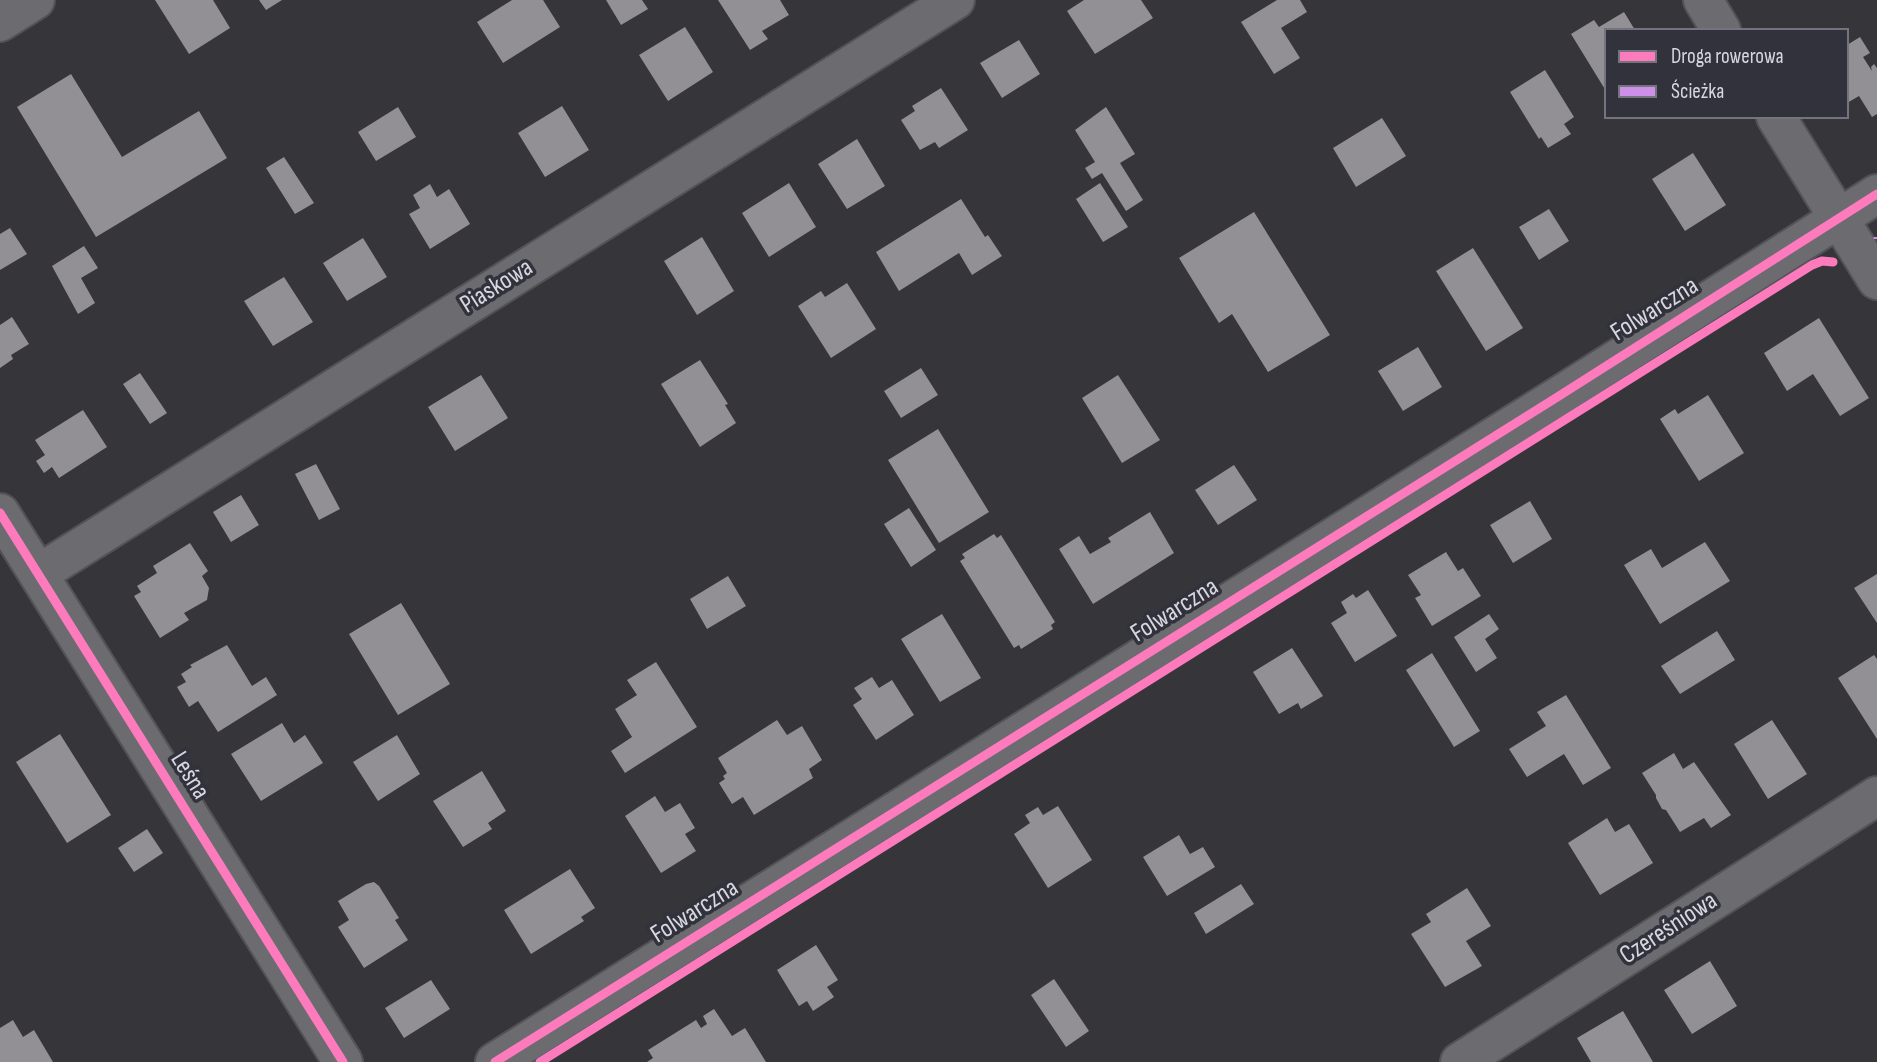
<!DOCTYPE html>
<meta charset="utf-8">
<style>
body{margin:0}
#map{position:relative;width:1877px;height:1062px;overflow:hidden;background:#35353a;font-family:"Sofia Sans Condensed",sans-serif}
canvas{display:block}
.legend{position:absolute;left:1604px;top:28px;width:245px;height:91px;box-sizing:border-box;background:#32323d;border:2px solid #74747d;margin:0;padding:9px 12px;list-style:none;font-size:21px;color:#d7d7de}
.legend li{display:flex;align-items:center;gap:14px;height:35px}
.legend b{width:35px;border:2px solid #74747d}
</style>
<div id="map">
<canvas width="1877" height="1062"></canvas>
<ul class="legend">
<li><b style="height:9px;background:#fd7abc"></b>Droga rowerowa</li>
<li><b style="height:9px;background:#ce8fe9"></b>Ścieżka</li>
</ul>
</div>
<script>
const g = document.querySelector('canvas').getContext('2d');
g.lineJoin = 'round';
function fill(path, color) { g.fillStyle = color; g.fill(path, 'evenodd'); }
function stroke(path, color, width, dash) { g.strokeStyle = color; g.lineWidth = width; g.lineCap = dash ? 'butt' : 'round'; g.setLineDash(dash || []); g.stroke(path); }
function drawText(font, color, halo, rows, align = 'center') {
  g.font = font + ' "Sofia Sans Condensed",sans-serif'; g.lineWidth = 7; g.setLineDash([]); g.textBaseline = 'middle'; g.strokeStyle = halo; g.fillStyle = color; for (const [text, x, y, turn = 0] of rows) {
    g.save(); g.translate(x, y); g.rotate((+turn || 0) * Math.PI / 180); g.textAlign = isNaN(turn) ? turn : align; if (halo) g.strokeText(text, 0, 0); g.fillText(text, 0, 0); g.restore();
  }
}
fill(new Path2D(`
 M155 0H213L230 28 189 54Z
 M259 0H282L266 10Z
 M512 0H543L560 27 503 63 477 22Z
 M606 0H642L648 9 621 25Z
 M718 0H780L789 15 762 31 768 39 750 50Z
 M1084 0H1141L1153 18 1095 54 1067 11Z
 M1277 0H1300L1307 12 1281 28 1300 58 1274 74 1241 22Z
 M1624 12 1635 30H1606V91L1571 34 1594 20 1599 27Z
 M685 27 713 72 668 101 639 55Z
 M1860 37 1870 53 1863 57 1872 71 1871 67 1874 64 1877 68V114L1872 117 1859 96 1847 103V45Z
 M1019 40 1040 74 1002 98 980 63Z
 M1545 70 1574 117 1564 124 1571 134 1548 148 1541 137 1539 139 1510 92Z
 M71 74 122 157 199 111 227 158 96 237 17 107Z
 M941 88 968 130 939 148 935 142 920 150 901 120 915 111 912 106Z
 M562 106 589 150 545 177 518 133Z
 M398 107 416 137 376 161 358 132Z
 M1106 107 1135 154 1120 163 1143 200 1126 211 1102 173 1092 179 1085 168 1095 162 1075 130Z
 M1382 118 1406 156 1356 187 1333 148Z
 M857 139 885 186 847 209 818 164Z
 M1693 153 1726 205 1685 231 1652 179Z
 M284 157 314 203 295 214 266 168Z
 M789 183 816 227 769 257 742 213Z
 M1100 183 1128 227 1103 242 1076 199Z
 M430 184 437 197 449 189 470 224 430 249 409 214 420 208 413 195Z
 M961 199 985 237 988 235 1002 256 972 275 959 253 899 291 876 252Z
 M1549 209 1569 241 1539 260 1519 227Z
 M1254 212 1330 335 1268 372 1232 314 1219 323 1179 258Z
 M10 228 27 254 0 270V234Z
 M702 237 734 291 697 315 664 261Z
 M363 238 387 277 347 301 323 263Z
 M84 246 98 268 81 278 95 303 78 314 52 266Z
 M1473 248 1523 328 1486 351 1436 271Z
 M284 277 313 322 273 346 244 301Z
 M847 283 876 329 831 358 798 306 821 291 825 297Z
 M12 317 29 344 11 355 13 359 0 368V325Z
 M1819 318 1869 398 1840 416 1813 374 1787 391 1764 353Z
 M1418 347 1442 387 1403 411 1378 371Z
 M700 360 728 404 725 405 736 423 700 447 661 384Z
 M921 368 938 395 901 418 884 391Z
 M140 373 167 413 150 424 123 384Z
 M481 375 508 418 455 451 428 407Z
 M1118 375 1160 440 1122 463 1082 398Z
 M1708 395 1744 453 1699 481 1660 419 1675 409 1678 414Z
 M83 410 107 447 59 478 52 467 44 473 36 461 45 455 35 440Z
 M938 429 989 512 939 543 888 460Z
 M316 464 340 509 319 520 295 474Z
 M1234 465 1257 500 1218 525 1195 490Z
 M241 495 259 525 231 542 213 512Z
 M1530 501 1552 539 1513 563 1490 525Z
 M909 508 936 550 911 567 884 524Z
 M1150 512 1174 553 1093 604 1059 549 1079 536 1090 554 1111 542 1108 538Z
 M994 534 997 538 1001 535 1055 622 1051 625 1053 629 1021 649 1019 645 1014 648 960 561 965 558 962 554Z
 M1705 542 1730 581 1660 624 1624 565 1651 549 1662 568Z
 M190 543 208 571 202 576 209 588 207 600 184 613 189 620 160 638 134 596 141 592 137 586 157 573 153 566Z
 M1446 552 1458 571 1463 568 1481 596 1432 626 1415 598 1421 595 1408 575Z
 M1877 574V623L1854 588Z
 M728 576 746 606 707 629 690 599Z
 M1368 590 1397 636 1355 662 1331 623 1347 613 1341 602 1353 594 1356 598Z
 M401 603 450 684 398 715 349 634Z
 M942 614 981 678 940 702 901 639Z
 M1489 614 1499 629 1485 639 1497 658 1476 672 1454 637Z
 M1717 631 1735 660 1680 694 1661 666Z
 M227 645 252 686 266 677 277 695 218 732 198 701 189 707 177 687 186 682 181 674 192 667 190 665Z
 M1292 648 1323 696 1301 709 1298 703 1279 714 1253 672Z
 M1432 653 1480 731 1454 747 1406 670Z
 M1874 655 1877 659V739L1838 678Z
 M656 662 697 727 625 773 611 751 632 737 615 709 637 695 627 680Z
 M872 677 879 688 892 680 914 715 876 740 853 705 862 699 854 688Z
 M1566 695 1611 768 1583 785 1564 754 1527 777 1509 749 1546 726 1537 712Z
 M777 720 787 735 802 726 822 760 809 769 813 778 754 815 743 797 732 804 719 783 725 779 723 776 727 773 718 758Z
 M1772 720 1807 774 1768 799 1734 744Z
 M282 723 294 743 305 735 323 763 261 801 231 754Z
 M60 734 111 815 67 843 16 762Z
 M397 735 420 774 378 801 353 762Z
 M1674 753 1683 769 1694 762 1731 815 1711 828 1704 818 1680 832 1666 810 1662 809 1656 798V795L1642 773Z
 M482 771 506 811 488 823 492 829 463 847 433 801Z
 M655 796 665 812 680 803 695 828 685 834 696 851 661 873 625 816Z
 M1058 806 1092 860 1048 888 1014 834 1030 823 1025 815 1038 807 1043 815Z
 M1607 818 1615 832 1629 824 1653 863 1600 895 1568 843Z
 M147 829 163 853 134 872 118 848Z
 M1179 835 1190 854 1203 847 1215 867 1167 896 1143 857Z
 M570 869 595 908 581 917 584 921 531 954 504 910Z
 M374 882 379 886 399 918 395 920 408 940 364 968 338 927 349 920 338 901 366 884Z
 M1241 884 1254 904 1206 934 1194 913Z
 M1467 888 1491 926 1466 941 1482 966 1445 987 1411 934 1431 922 1426 914Z
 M816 945 838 980 827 987 834 997 813 1011 807 1001 799 1006 777 970Z
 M1710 961 1737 1006 1692 1034 1664 990Z
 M1054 979 1089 1031 1066 1047 1031 995Z
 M431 980 450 1009 404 1038 385 1008Z
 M714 1009 732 1036 745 1028 766 1062H647L653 1058 648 1050 696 1020 701 1028 707 1024 703 1016Z
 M1623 1011 1653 1062H1591L1577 1038Z
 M13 1020 23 1037 34 1030 53 1062H0V1028Z`), '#939095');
const minor = new Path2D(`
 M1703 0 1721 30
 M0 22 35 0
 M1776 117 1877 280
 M0 513 343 1062
 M38 574 955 0
 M495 1062 1559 396 1877 194
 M1460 1062 1877 796`);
stroke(minor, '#525257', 42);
stroke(minor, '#6b6b70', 38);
stroke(new Path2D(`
 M1877 239V237`), '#ce8fe9', 7, [14, 7]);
stroke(new Path2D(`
 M0 513 343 1062
 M495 1062 1559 396 1877 194
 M540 1062 1812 265 1822 261 1833 262`), '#fd7abc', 9);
drawText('26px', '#d7d7de', '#32323d', [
 ["Piaskowa",497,287,-32],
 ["Folwarczna",1655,310,-32],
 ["Folwarczna",1175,611,-32],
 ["Leśna",189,776,58],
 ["Folwarczna",695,912,-32],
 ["Czereśniowa",1669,929,-33]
]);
</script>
